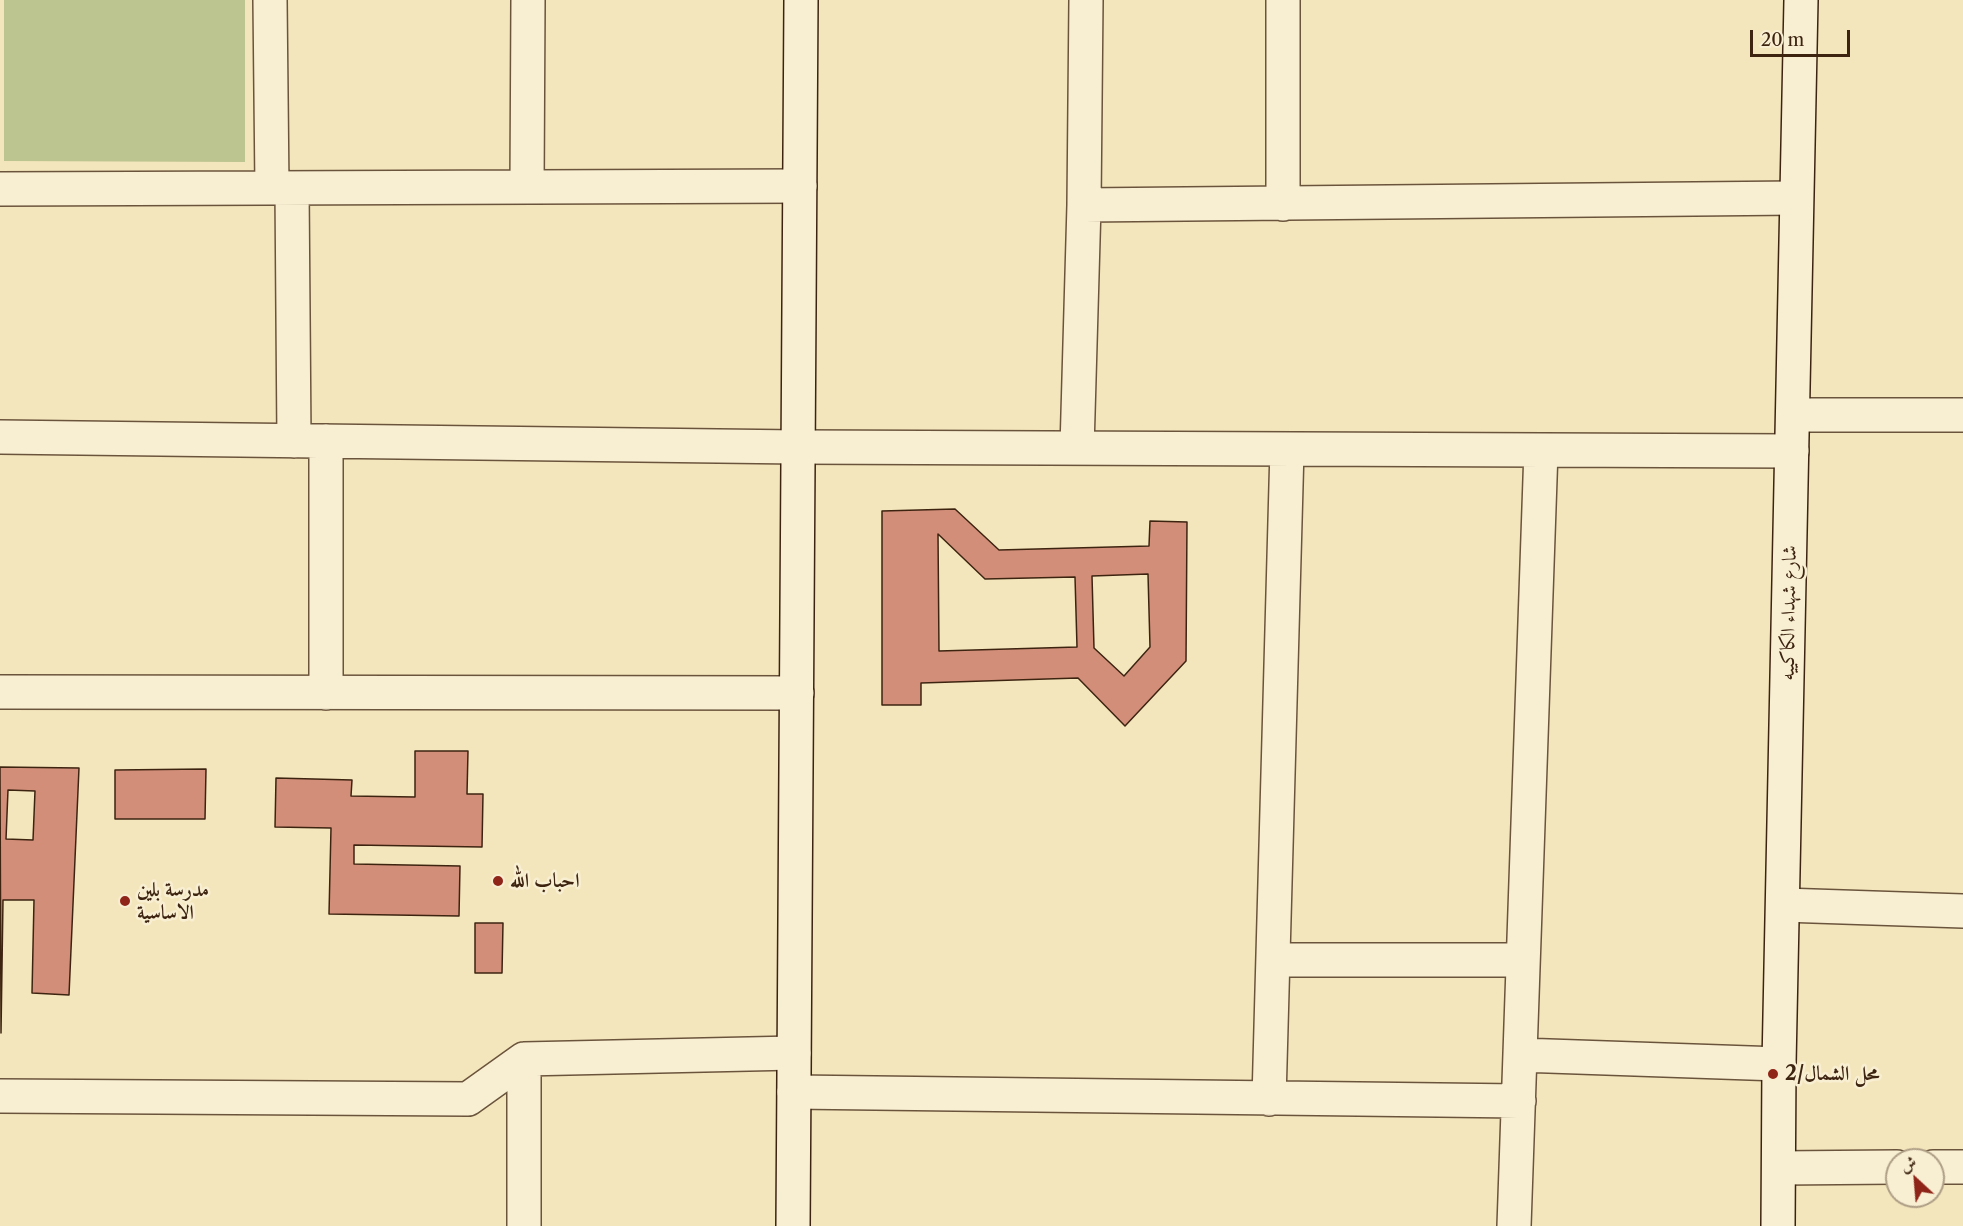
<!DOCTYPE html>
<meta charset="utf-8">
<style>
body{margin:0}
#map{position:relative;width:1963px;height:1226px;overflow:hidden;background:#f4e6bc;font-family:"Libre Caslon Text",Amiri,serif}
canvas{display:block}
.north{position:absolute;left:1885px;top:1148px;width:60px;height:60px;box-sizing:border-box;background:#f8efd3;border:2px solid #ad9e85;border-radius:50%;rotate:334deg;font-size:16px;font-weight:700;line-height:24px;text-align:center;color:#3d2411}
.north::after{content:'';display:block;margin:auto;width:21px;height:27px;background:#8f2418;clip-path:polygon(50% 0,100% 100%,50% 72%,0 100%)}
.scale{position:absolute;left:1750px;top:30px;width:100px;height:27px;box-sizing:border-box;border:3px solid #3d2411;border-top:0;padding-left:8px;font-size:18px;line-height:21px;white-space:nowrap;color:#3d2411;-webkit-text-stroke:4px #f8efd3;paint-order:stroke}
</style>
<div id="map">
<canvas width="1963" height="1226"></canvas>
<div class="north">ش</div>
<div class="scale">20 m</div>
</div>
<script>
const g = document.querySelector('canvas').getContext('2d');
g.lineJoin = 'round';
function fill(path, color) { g.fillStyle = color; g.fill(path, 'evenodd'); }
function stroke(path, color, width, dash) { g.strokeStyle = color; g.lineWidth = width; g.lineCap = dash ? 'butt' : 'round'; g.setLineDash(dash || []); g.stroke(path); }
function drawText(font, color, halo, rows, align = 'center') {
  g.font = font + ' "Libre Caslon Text",Amiri,serif'; g.lineWidth = 5; g.setLineDash([]); g.textBaseline = 'middle'; g.strokeStyle = halo; g.fillStyle = color; for (const [text, x, y, turn = 0] of rows) {
    g.save(); g.translate(x, y); g.rotate((+turn || 0) * Math.PI / 180); g.textAlign = isNaN(turn) ? turn : align; if (halo) g.strokeText(text, 0, 0); g.fillText(text, 0, 0); g.restore();
  }
}
fill(new Path2D(`
 M4 0H245V162L4 161Z`), '#bcc48f');
const building = new Path2D(`
 M955 509 999 550 1149 546 1150 521 1187 522 1186 661 1125 726 1078 678 921 683V705H882V511ZM938 534 985 579 1075 577 1077 647 939 651ZM1148 574 1150 647 1124 676 1094 648 1092 576Z
 M415 751H468L467 794H483L482 847 354 845V864L460 866 459 916 329 914 331 828 275 827 276 778 352 780 351 796 415 797Z
 M0 767 79 768 69 995 32 993 34 900H3L1 1033ZM8 790 35 791 33 840 6 839Z
 M206 769 205 819H115V770Z
 M475 923H503L502 973H475Z`);
fill(building, '#d28e79');
stroke(building, '#3d2411', 1.5);
const street = new Path2D(`
 M270 0 272 188
 M1283 0V204
 M527 187 528 0
 M292 188 294 441
 M0 189 800 186
 M1084 205 1796 198
 M1793 415H1963
 M0 437 798 447 1792 451
 M326 441V693
 M1077 448 1084 205 1086 0
 M0 692 797 693
 M1783 905 1963 911
 M1273 960H1523
 M1520 1055 1779 1064
 M524 1059V1226
 M794 1092 1519 1101
 M0 1096 468 1099 524 1059 794 1053
 M1269 1099 1287 449
 M1933 1167H1963
 M1779 1168 1897 1167
 M1514 1226 1541 450`);
const secondary = new Path2D(`
 M793 1226 801 0
 M1778 1226 1779 1064 1801 0`);
stroke(street, '#6b543c', 36);
stroke(secondary, '#3d2411', 36);
stroke(street, '#f8efd3', 33);
stroke(secondary, '#f8efd3', 33);
for (const [x, y, r, color] of [
 [498,881,6,"#8f2418"],
 [125,901,6,"#8f2418"],
 [1773,1074,6,"#8f2418"]
]) { const dot = new Path2D(); dot.arc(x, y, r, 0, 2 * Math.PI); g.fillStyle = color; g.fill(dot); stroke(dot, '#f8efd3', 2); }
drawText('20px', '#3d2411', '#f8efd3', [
 ["شارع شهداء الكاكييه",1789,613,-89]
]);
drawText('bold 20px', '#3d2411', '#f8efd3', [
 ["احباب الله",510,881],
 ["مدرسة بلين",137,890],
 ["الاساسية",137,913],
 ["محل الشمال/2",1785,1074]
], 'left');
</script>
